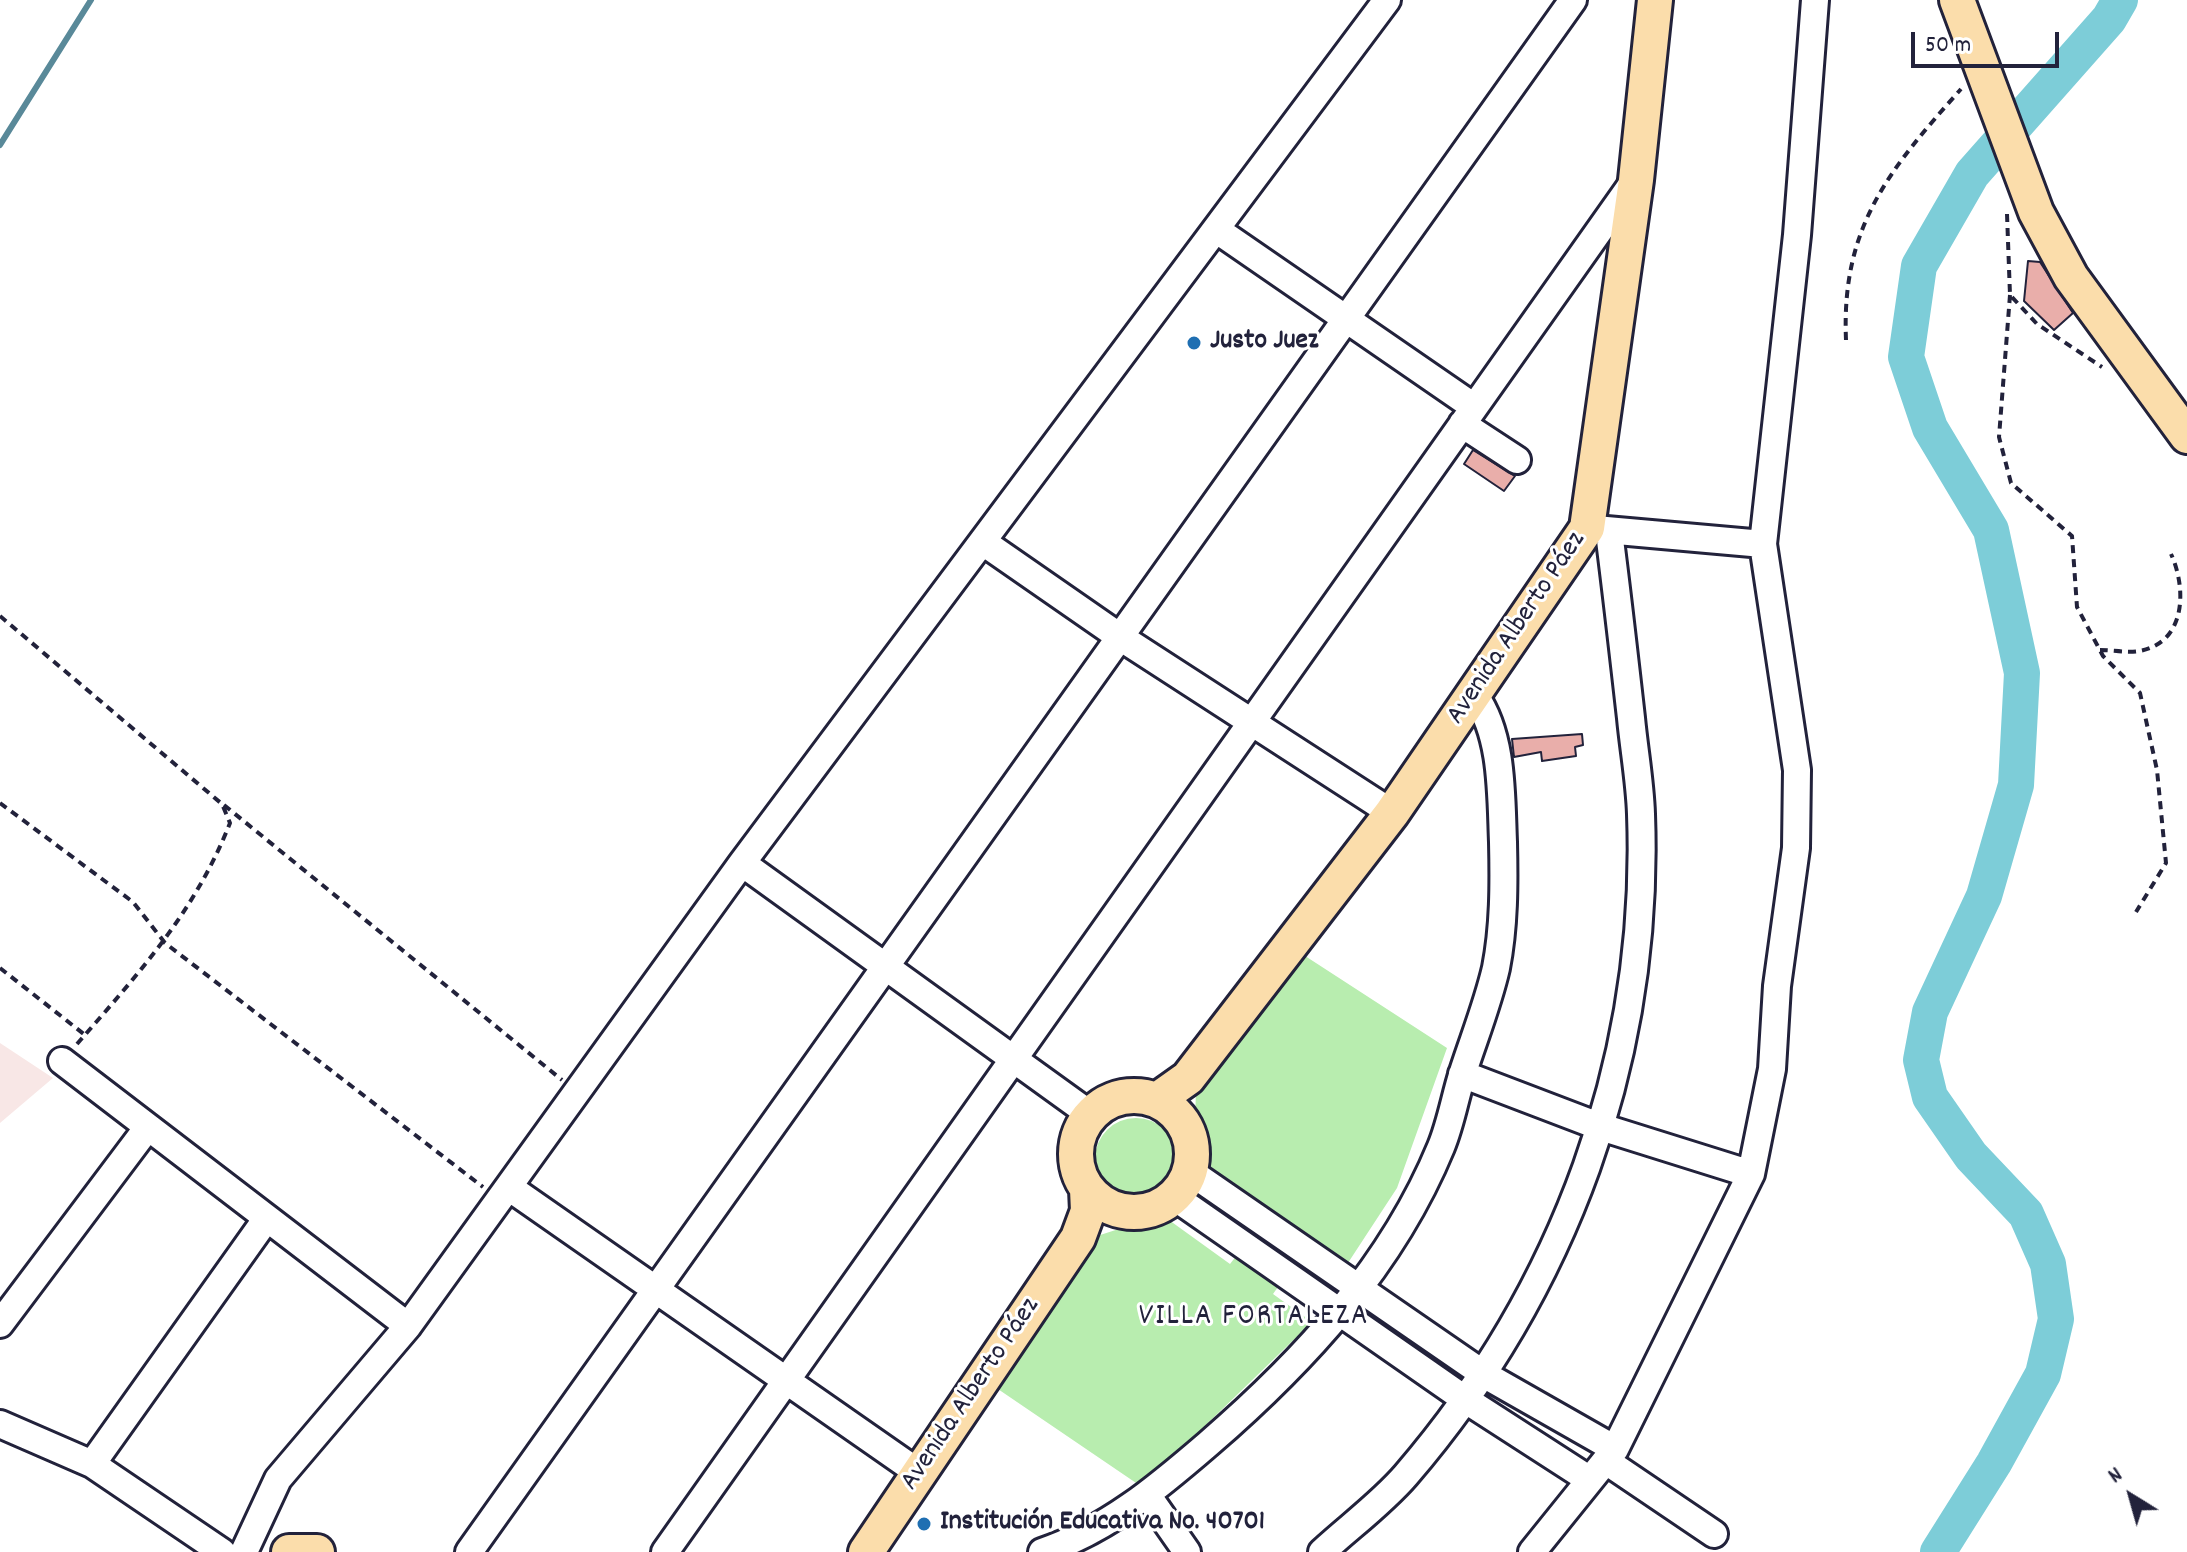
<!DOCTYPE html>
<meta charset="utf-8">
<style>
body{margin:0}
#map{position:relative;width:2187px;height:1552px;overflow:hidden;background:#fff;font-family:Dekko,sans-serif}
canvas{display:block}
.north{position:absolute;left:2091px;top:1456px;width:80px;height:80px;-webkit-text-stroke:6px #fff;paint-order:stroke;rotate:323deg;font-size:22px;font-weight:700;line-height:32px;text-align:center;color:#22223b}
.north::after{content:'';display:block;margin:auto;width:28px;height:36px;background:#22223b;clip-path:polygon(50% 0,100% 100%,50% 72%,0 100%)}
.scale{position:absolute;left:1911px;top:32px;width:148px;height:36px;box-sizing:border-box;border:4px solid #22223b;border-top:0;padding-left:10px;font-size:24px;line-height:28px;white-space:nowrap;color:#22223b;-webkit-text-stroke:6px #fff;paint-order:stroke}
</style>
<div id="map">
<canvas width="2187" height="1552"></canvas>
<div class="north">N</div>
<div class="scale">50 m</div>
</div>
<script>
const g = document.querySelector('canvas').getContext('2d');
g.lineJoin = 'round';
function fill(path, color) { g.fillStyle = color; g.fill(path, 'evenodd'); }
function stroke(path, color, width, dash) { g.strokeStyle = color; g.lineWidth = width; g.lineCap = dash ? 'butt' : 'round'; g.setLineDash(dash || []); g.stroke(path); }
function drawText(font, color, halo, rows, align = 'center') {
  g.font = font + ' Dekko,sans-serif'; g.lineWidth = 6; g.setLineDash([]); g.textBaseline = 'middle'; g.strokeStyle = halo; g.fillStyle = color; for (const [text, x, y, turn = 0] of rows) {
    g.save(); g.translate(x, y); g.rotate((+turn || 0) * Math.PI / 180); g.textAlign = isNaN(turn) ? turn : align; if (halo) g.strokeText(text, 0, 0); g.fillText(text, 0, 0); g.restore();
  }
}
fill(new Path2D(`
 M0 1043 53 1078 0 1123Z`), '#f8e7e6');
fill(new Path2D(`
 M1299 952 1447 1048 1397 1188 1344 1269 1202 1181 1195 1122 1196 1090Z
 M1095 1159a41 41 0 1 1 82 0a41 41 0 1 1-82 0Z
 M1162 1215 1230 1264 1237 1255 1278 1287 1273 1294 1312 1322 1142 1487 992 1385 1094 1237Z`), '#b8edaf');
stroke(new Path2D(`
 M0 145 91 0`), '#598999', 6);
stroke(new Path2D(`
 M1938 1552 1994 1463 2043 1374 2056 1319 2048 1264 2026 1214 1971 1156 1930 1097 1921 1060 1930 1012 1984 896 2016 785 2022 673 1991 530 1930 428 1906 357 1919 266 1972 174 2109 19 2120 0`), '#7dcdd8', 36);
const building = new Path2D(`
 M2028 261 2040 262 2073 313 2054 330 2024 301Z
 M1473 450 1515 476 1504 491 1464 464Z
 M1582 734 1583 745 1575 747 1576 756 1542 761 1541 752 1514 757 1512 739Z`);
fill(building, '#e9aeaa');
stroke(building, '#22223b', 2);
const minor = new Path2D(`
 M1217 230 1474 407
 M1462 424 1517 460
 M1595 529 1763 544
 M983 542 1120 637 1392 813
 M742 863 1091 1115
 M62 1061 408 1326
 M1462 1074 1601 1127 1751 1174
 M1189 1171 1485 1375 1615 1449
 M510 1188 919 1473
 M1173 1196 1466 1400 1590 1480
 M0 1324 148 1127
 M0 1424 92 1464 222 1552
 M1606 1461 1714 1534
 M92 1464 267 1218
 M1148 1496 1187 1552
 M244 1552 278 1479 408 1326 742 863 1387 0
 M469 1552 1573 0
 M665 1552 1635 180
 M1042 1552C1107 1530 1157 1488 1208 1444 1304 1361 1392 1266 1441 1147 1451 1123 1455 1097 1463 1072 1474 1038 1488 1003 1496 968 1504 927 1504 884 1503 842 1501 794 1503 736 1475 696
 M1322 1552C1349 1527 1382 1503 1406 1475 1565 1290 1650 1059 1641 814 1640 782 1634 750 1631 718 1624 656 1617 594 1609 532
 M1532 1552 1615 1449 1751 1174 1772 1069 1777 986 1796 848 1797 770 1763 544 1797 235 1815 0`);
const major = new Path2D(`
 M1957 0 2036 212 2071 277 2187 436
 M1076 1154a58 58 0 1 1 116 0a58 58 0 1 1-116 0Z
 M1157 1100 1188 1078 1392 813 1587 528 1636 180 1655 0
 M289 1552H317
 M866 1552 1078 1238 1088 1211 1087 1189`);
stroke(minor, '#22223b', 32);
stroke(major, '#22223b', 40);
stroke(new Path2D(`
 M2007 214 2010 295 2037 324 2102 367
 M2010 295 1999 437 2011 483 2072 536 2077 607 2103 656 2140 693 2157 770 2166 863 2136 912
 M1846 340C1841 226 1890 169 1961 89
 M0 616 222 804 230 823C195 912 139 973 77 1044
 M2100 650C2112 650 2127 653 2139 651 2186 643 2187 589 2171 554
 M0 803 133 902 165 943 483 1187
 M224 805 562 1080
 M0 968 85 1035`), '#22223b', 4, [8, 6]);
stroke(minor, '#fff', 26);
stroke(major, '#fbddab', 34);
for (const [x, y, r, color] of [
 [1194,343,8,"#1f6fb2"],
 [924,1524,8,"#1f6fb2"]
]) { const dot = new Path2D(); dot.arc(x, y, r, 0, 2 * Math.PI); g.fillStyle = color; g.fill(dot); stroke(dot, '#fff', 3); }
drawText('bold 28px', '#22223b', '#fff', [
 ["Justo Juez",1210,343],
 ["Institución Educativa No. 40701",940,1524]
], 'left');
drawText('28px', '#22223b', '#fff', [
 ["Avenida Alberto Páez",1518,629,-56],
 ["Avenida Alberto Páez",972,1395,-56]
]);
g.letterSpacing = '2px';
drawText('30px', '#22223b', '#fff', [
 ["VILLA FORTALEZA",1254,1319]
]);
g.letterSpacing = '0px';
</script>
